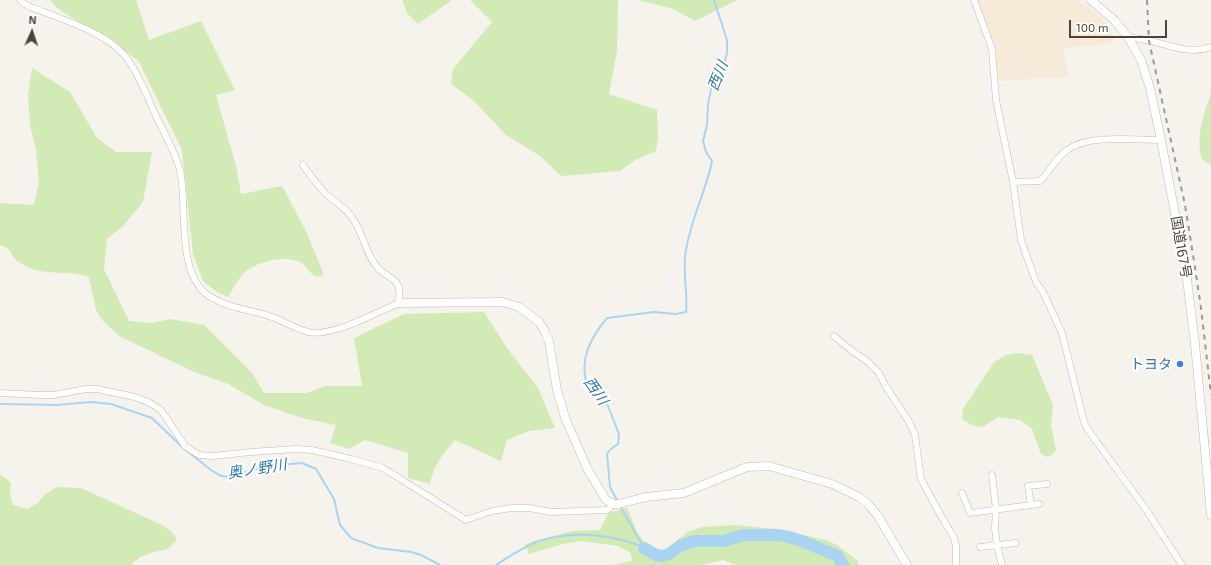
<!DOCTYPE html>
<meta charset="utf-8">
<style>
body{margin:0}
#map{position:relative;width:1211px;height:565px;overflow:hidden;background:#f6f3ec;font-family:"Exo 2",sans-serif}
canvas{display:block}
.north{position:absolute;left:12px;top:12px;width:40px;height:40px;-webkit-text-stroke:3px #fff;paint-order:stroke;rotate:3deg;font-size:11px;font-weight:700;line-height:16px;text-align:center;color:#4b4439}
.north::after{content:'';display:block;margin:auto;width:14px;height:18px;background:#4b4439;clip-path:polygon(50% 0,100% 100%,50% 72%,0 100%)}
.scale{position:absolute;left:1069px;top:20px;width:98px;height:18px;box-sizing:border-box;border:2px solid #4b4439;border-top:0;padding-left:5px;font-size:12px;line-height:14px;white-space:nowrap;color:#4b4439;-webkit-text-stroke:3px #fff;paint-order:stroke}
</style>
<div id="map">
<canvas width="1211" height="565"></canvas>
<div class="north">N</div>
<div class="scale">100 m</div>
</div>
<script>
const g = document.querySelector('canvas').getContext('2d');
g.lineJoin = 'round';
function fill(path, color) { g.fillStyle = color; g.fill(path, 'evenodd'); }
function stroke(path, color, width, dash) { g.strokeStyle = color; g.lineWidth = width; g.lineCap = dash ? 'butt' : 'round'; g.setLineDash(dash || []); g.stroke(path); }
function drawText(font, color, halo, rows, align = 'center') {
  g.font = font + ' "Exo 2","Noto Sans JP",sans-serif'; g.lineWidth = 4; g.setLineDash([]); g.textBaseline = 'middle'; g.strokeStyle = halo; g.fillStyle = color; for (const [text, x, y, turn = 0] of rows) {
    g.save(); g.translate(x, y); g.rotate((+turn || 0) * Math.PI / 180); g.textAlign = isNaN(turn) ? turn : align; if (halo) g.strokeText(text, 0, 0); g.fillText(text, 0, 0); g.restore();
  }
}
fill(new Path2D(`
 M977 0H1077L1100 16 1114 34V41L1108 44 1064 48 1068 77 996 81V53L992 39Z`), '#f7ead8');
fill(new Path2D(`
 M50 0H136L149 40 201 21 235 90 216 95 236 166 241 194 282 186 305 229 323 272V275C312 281 308 266 300 262 285 255 257 261 244 273 238 279 233 289 228 297L217 292 203 281 193 254 182 150 138 60 57 8Z
 M402 0H452L418 24 407 13Z
 M470 0H618L617 51 609 94 657 110 658 137 656 151 635 160 620 171 561 176 540 156 506 135 474 101 451 84 453 69 492 22Z
 M639 0H737L695 21 673 9Z
 M32 68 70 92 97 138 116 152H152L143 202 123 226 107 239 104 269 129 321 152 323 170 319 204 325 252 373 264 393H307L325 386H362L354 338 404 314 484 312 507 348 538 388 555 428 529 431 507 440 501 461 455 440C442 455 434 464 430 484L408 478V453L365 440 349 449 330 443 336 425 302 418 264 405 228 384 194 372 119 336 102 320 96 310 89 277C73 271 56 274 39 271 34 270 27 267 22 264 9 258 14 248 0 245V203L34 205 39 182 36 150 30 125 28 96Z
 M1211 93V165L1202 159C1195 138 1204 113 1211 93Z
 M1018 353 1032 355 1053 405 1051 425 1056 450 1052 455 1047 457 1041 454 1032 429 1020 420 998 417 983 427 971 425 962 419 963 409 994 362 1006 355Z
 M0 475 6 478 11 484 10 493 13 505 28 509 38 503 45 494 57 487 81 488 160 524 171 531 177 539 168 549 154 552 140 557 131 565H0Z
 M627 508 637 532 651 550H659L664 554 675 548 676 541 689 531 703 527 734 525 777 529 826 540 837 545 858 561V565H736L723 560 702 565H612L632 561 631 553 618 546 580 541 563 544 529 554 525 544 572 531 600 530 608 513Z`), '#d2eab5');
stroke(new Path2D(`
 M0 404 57 405 91 402 111 404 152 418 181 446 211 470 221 476 230 477 266 466 302 463 316 469 334 499 340 525 351 538 378 548 411 552 421 555 440 565
 M618 502 610 487 607 454 611 449 618 444 619 434 606 401 598 389 586 381C580 357 592 336 607 318L654 312 676 314 686 312C688 291 682 271 686 250 691 219 706 191 712 161L706 152 703 141 707 125 708 105 711 89 722 72 727 53V40L714 0
 M620 506 644 548
 M496 565C510 556 526 545 542 540 575 531 612 534 643 547`), '#a9d4f2', 2);
stroke(new Path2D(`
 M644 548 656 555 662 556 669 554 680 546 694 541H723L744 535H777L789 537 804 542 838 556 843 565`), '#a9d4f2', 12);
const minor = new Path2D(`
 M20 0C25 6 36 9 44 12 72 23 111 35 129 61 141 79 148 99 157 118 165 135 175 152 180 170 188 206 175 273 209 296 226 307 245 309 263 314 279 318 293 328 308 332 333 337 375 313 399 303 400 288 401 284 387 275 384 273 380 271 378 268 365 254 364 234 353 219 346 208 335 202 326 194 317 185 310 175 303 165
 M974 0 992 49 996 100 1013 182 1021 240 1036 282 1043 292 1062 333 1084 422 1088 430 1145 508 1182 565
 M1128 37C1137 38 1146 40 1155 42 1174 47 1192 54 1211 47
 M1013 182 1040 181C1050 171 1055 159 1067 150 1089 134 1135 140 1161 140
 M834 336 852 351 867 361 879 373 885 385 911 425 915 435 921 479 940 514 954 538 956 546V565
 M0 393 40 395H53L86 389H97L135 397 150 403 161 410 185 446 199 455 213 456 251 452 295 449 312 450 351 459 383 468 466 520 492 511 512 508H529L552 512 607 510 614 504
 M992 475 996 509 995 528 997 545 1002 565
 M962 493 970 513 1039 504
 M1031 505 1028 486 1047 484
 M980 547 1016 543`);
const tertiary = new Path2D(`
 M1091 0 1114 20 1128 37 1141 60 1150 88 1161 140 1186 271 1195 344 1211 515
 M399 303 502 302 519 307 539 322 544 330 549 341 557 390 566 420 588 470 606 500 614 504H619L646 497 684 493 747 467 769 466 832 484 859 497 868 504 878 516 907 565`);
stroke(minor, '#c2bbae', 7);
stroke(tertiary, '#c2bbae', 9);
stroke(minor, '#fff', 6);
stroke(tertiary, '#fff', 8);
stroke(new Path2D(`
 M1147 0 1149 41 1185 205 1194 261 1201 308 1211 395`), '#9a9a9a', 2, [5, 5]);
for (const [x, y, r, color] of [
 [1180,364,4,"#3f7fe0"]
]) { const dot = new Path2D(); dot.arc(x, y, r, 0, 2 * Math.PI); g.fillStyle = color; g.fill(dot); stroke(dot, '#fff', 1.5); }
drawText('14px', '#4b4439', '#fff', [
 ["国道167号",1181,247,80]
]);
drawText('14px', '#366cbe', '#fff', [
 ["トヨタ",1172,364]
], 'right');
drawText('italic 15px', '#2e7ab2', '#fff', [
 ["西川",718,76,-68],
 ["西川",596,391,55],
 ["奥ノ野川",257,469,-9]
]);
</script>
